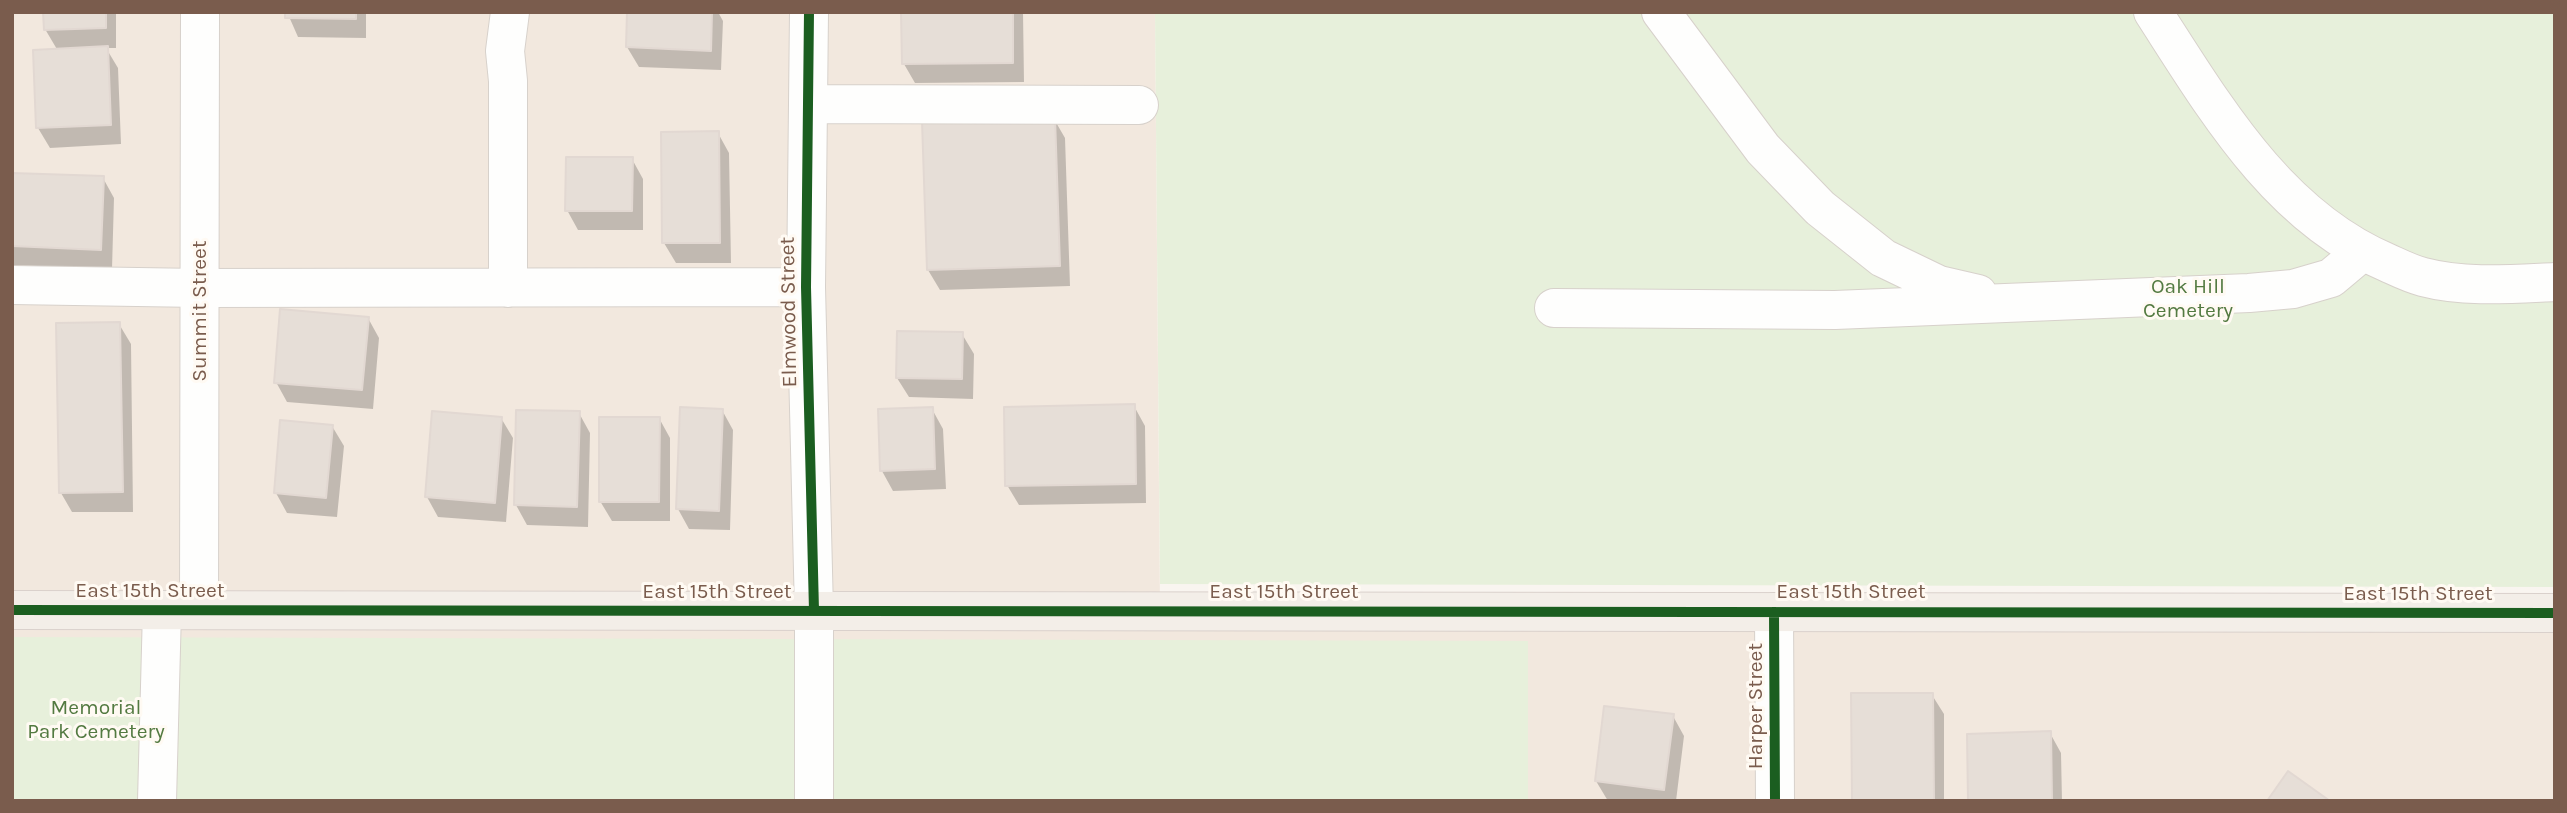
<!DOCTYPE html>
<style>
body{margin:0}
#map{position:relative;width:2567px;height:813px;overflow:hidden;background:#f9f5f0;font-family:Karla,sans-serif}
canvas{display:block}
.frame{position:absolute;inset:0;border:14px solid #7a5c4d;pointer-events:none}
</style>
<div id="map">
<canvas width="2567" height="813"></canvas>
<div class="frame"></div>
</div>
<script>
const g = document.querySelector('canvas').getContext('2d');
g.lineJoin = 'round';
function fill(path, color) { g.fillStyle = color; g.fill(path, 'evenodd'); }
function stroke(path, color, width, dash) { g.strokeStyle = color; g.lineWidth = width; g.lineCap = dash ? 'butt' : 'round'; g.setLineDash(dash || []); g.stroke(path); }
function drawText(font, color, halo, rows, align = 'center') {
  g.font = font + ' Karla,sans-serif'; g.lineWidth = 6; g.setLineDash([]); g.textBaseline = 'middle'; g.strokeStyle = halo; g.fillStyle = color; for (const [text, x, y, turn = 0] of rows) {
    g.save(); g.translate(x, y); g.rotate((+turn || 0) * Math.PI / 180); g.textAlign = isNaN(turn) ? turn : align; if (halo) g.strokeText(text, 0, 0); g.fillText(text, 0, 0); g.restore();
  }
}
fill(new Path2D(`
 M12 12H1155L1160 611 2555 613V801H12Z`), '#f2e8de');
fill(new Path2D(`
 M1155 12H2555V587L1160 584Z
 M12 637 1528 641V801H12Z`), '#e7f0db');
fill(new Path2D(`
 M45 12H116V48H106L118 68 121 144 50 148 38 128 58 51 45 29Z
 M287 12H366V38L298 37Z
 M629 12H718L723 21 721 70 639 67 627 47Z
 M903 12H1023L1024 82 915 83 904 64Z
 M1054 119 1065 138 1070 286 940 290 928 270 924 123Z
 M718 133 729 153 731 263H676L664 243Z
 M632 159 643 179V230H578L567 210Z
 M12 175 103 178 114 198 112 269 12 265Z
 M368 318 379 338 373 409 287 402 276 382Z
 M119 324 131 344 133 512H72L61 493Z
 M962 334 974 354 973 399 909 397 897 378Z
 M1134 406 1145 426 1146 503 1019 505 1007 485Z
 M932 409 943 429 946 489 893 491 882 471 879 411Z
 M722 410 733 430 730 530 689 529 678 509Z
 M579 413 590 433 588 527 527 525 516 505Z
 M501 418 513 438 506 522 438 517 427 497Z
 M659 418 670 438V521H612L600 501Z
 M332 426 344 446 337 517 287 513 276 493Z
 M1932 695 1944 714V801H1854Z
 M1673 716 1684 736 1676 801H1608L1596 781Z
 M2050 733 2061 753 2062 801H1970Z`), '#0003');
const building = new Path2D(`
 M43 12H106V28L44 30Z
 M285 12H356V19L285 18Z
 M627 12H712L711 51 626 47Z
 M901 12H1013V63L902 64Z
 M108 46 111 125 36 128 33 50Z
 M1055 117 1060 266 927 270 922 121Z
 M719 131 720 243H662L661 132Z
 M566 157H633L632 211H565Z
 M12 173 104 176 101 250 12 246Z
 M280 309 369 317 362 390 274 383Z
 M120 322 123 492 59 493 56 323Z
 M897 331 963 332 962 379 896 378Z
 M1135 404 1136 484 1005 486 1004 407Z
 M680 407 723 409 719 511 676 509Z
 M933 407 935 469 880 471 878 409Z
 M516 410 580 411 577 507 514 505Z
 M432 411 502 417 495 503 425 497Z
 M599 417H660L659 502H599Z
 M280 420 333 425 326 498 274 493Z
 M1851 693H1933L1934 801H1852Z
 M1604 706 1674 714 1664 790 1595 781Z
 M2051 731 2052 801H1968L1967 734Z
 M2288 771 2330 801H2267Z`);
fill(building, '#e6ded7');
stroke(building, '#e2d8d2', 2);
const minor = new Path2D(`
 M809 12 806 287 814 611V801
 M1661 12 1763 149 1820 208 1883 258 1939 285 1978 294
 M2153 12C2215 108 2278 217 2388 263 2399 268 2411 274 2423 277 2465 288 2511 284 2555 282
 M808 104 1139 105
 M12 285 200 288 806 287
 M508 288V81L505 51 510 12
 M1554 308 1835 310 2249 293 2293 289 2331 278 2362 252
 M199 610 200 12
 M1774 612 1775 801
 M157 801 162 610`);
const major = new Path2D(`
 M12 610 2555 613`);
stroke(minor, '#d7d1cb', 40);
stroke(major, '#dad1cc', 40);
stroke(minor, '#fefefd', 38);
stroke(major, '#f3eee8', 38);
stroke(new Path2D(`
 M809 12 806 287 814 611
 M12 610 2555 613
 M1774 612 1775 801`), '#1b5e20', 10);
drawText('21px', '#537a41', '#fffaf3', [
 ["Oak Hill",2188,287],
 ["Cemetery",2188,311],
 ["Memorial",96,708],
 ["Park Cemetery",96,732]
]);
drawText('21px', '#7a5c4d', '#fffaf3', [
 ["Summit Street",200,311,-90],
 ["Elmwood Street",789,312,-91],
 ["East 15th Street",150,591],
 ["East 15th Street",717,592],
 ["East 15th Street",1284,592],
 ["East 15th Street",1851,592],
 ["East 15th Street",2418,594],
 ["Harper Street",1756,706,-90]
]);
</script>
